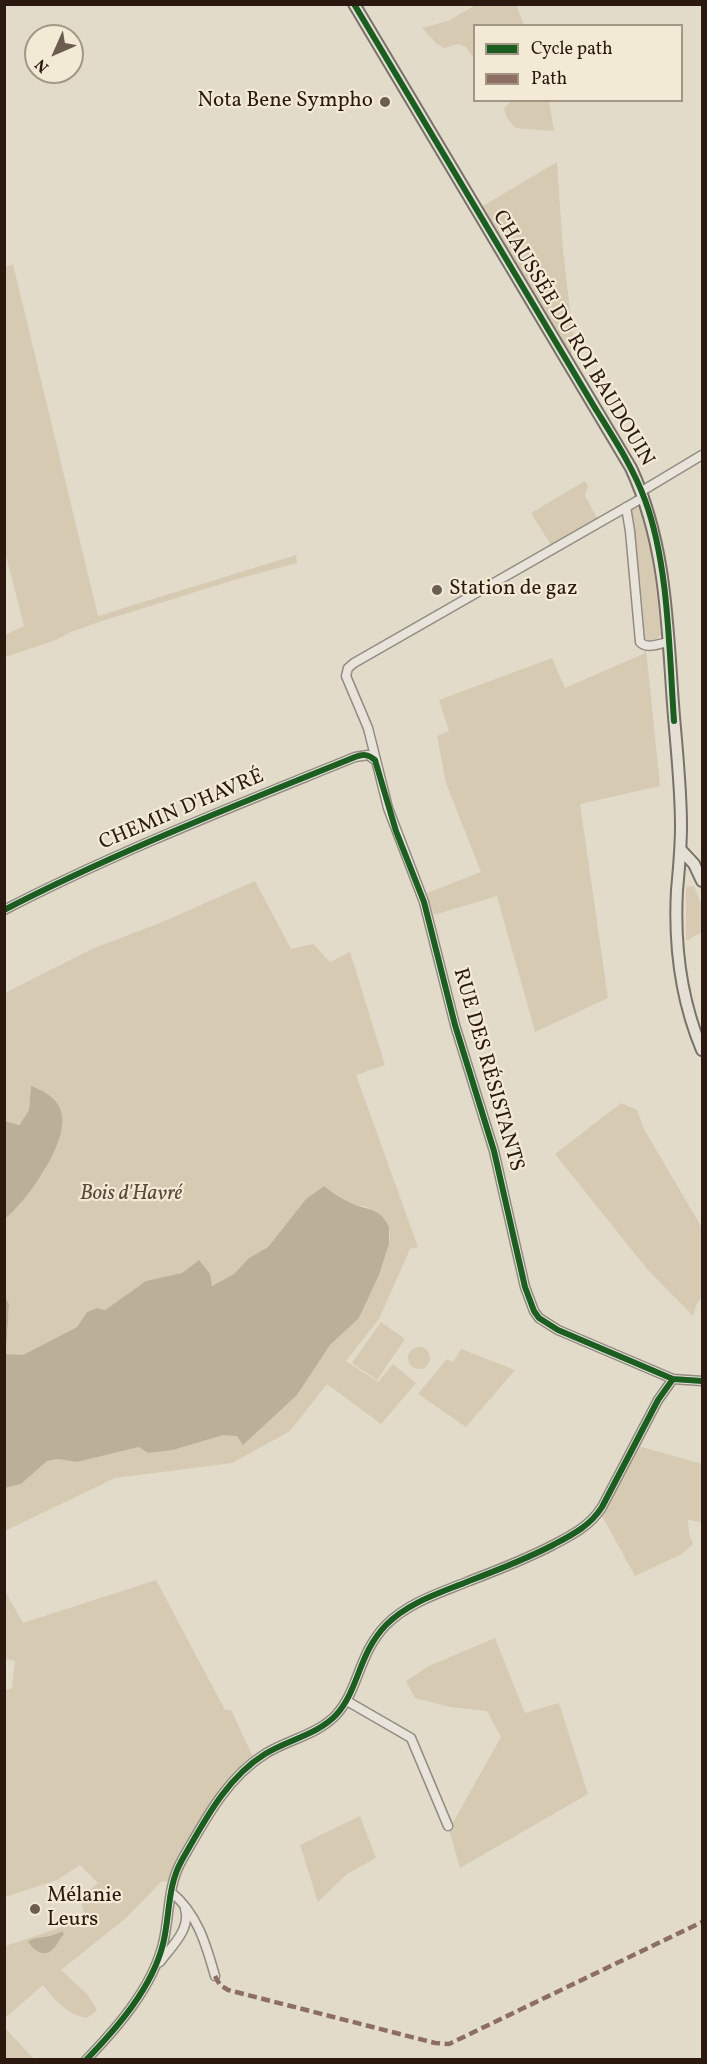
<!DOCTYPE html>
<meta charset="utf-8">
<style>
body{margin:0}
#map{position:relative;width:707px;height:2064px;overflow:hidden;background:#e2dbca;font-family:Vollkorn,serif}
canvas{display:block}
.frame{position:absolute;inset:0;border:6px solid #2b190f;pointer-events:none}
.legend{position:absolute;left:473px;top:24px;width:210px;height:78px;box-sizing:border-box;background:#f3ead5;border:2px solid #a39686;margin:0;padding:8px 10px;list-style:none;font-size:18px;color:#2b190f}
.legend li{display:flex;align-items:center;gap:12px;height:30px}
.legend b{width:30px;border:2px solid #a39686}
.north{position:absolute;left:24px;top:24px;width:60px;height:60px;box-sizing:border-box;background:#f3ead5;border:2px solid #a39686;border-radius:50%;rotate:225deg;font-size:16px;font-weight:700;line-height:24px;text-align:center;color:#2b190f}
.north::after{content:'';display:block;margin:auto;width:21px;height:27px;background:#6b5d50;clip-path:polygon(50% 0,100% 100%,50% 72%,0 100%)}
</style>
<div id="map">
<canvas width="707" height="2064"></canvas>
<div class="frame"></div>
<ul class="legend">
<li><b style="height:8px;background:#1b5e20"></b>Cycle path</li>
<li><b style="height:8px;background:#8d6e63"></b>Path</li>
</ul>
<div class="north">N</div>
</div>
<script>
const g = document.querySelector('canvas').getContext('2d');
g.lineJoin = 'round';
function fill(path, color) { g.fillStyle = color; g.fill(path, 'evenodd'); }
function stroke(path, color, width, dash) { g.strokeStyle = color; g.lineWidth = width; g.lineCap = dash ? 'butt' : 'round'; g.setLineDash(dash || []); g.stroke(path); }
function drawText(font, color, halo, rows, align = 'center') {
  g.font = font + ' Vollkorn,serif'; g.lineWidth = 4.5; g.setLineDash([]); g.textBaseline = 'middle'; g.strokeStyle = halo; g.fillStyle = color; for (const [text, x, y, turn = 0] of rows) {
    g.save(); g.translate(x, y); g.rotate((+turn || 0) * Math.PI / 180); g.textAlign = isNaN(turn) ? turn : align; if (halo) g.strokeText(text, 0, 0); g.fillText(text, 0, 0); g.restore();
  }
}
fill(new Path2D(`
 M476 5H516L524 25 474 26V59L466 47 458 44 444 48 436 43 422 28 448 21Z
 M511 101H549L554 131 515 128 507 118 504 109Z
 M557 162 563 251 574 344 569 364 476 210Z
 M13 264 98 616 296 555 297 563 234 580 99 622 71 632 56 640 5 657V635L24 626 4 548V268Z
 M585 481 588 486 585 496 597 518 551 545 531 513Z
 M635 507 640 509 653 561 661 634 656 641 645 642 642 636 645 635 640 579 636 573 630 512 631 509Z
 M646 649 660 786 580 804 608 998 535 1032 497 896 434 915 427 893 481 872 446 783 437 736 449 731 439 700 552 658 565 688 643 654Z
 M255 881 291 949 313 944 330 962 350 952 385 1065 356 1075 418 1247 410 1249 379 1319 346 1361 378 1382 393 1364 416 1383 381 1424 327 1384 290 1431 232 1463 115 1478 5 1531V1488L21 1484 47 1461 58 1459 77 1462 139 1447 148 1453 173 1450 223 1434 238 1436 243 1444 297 1395 330 1345 359 1318 379 1275 389 1244 390 1233 386 1220 367 1207 351 1204 324 1186 306 1199 268 1247 249 1258 234 1274 212 1286 199 1260 182 1273 146 1281 105 1310 97 1308 87 1312 77 1327 23 1355H6L9 1304 5 1297V1219L43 1174 48 1160 31 1086 29 1110 18 1125 5 1121V993L94 948 160 923Z
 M694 886 702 906V932L686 941V887Z
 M621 1103 637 1110 644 1129 702 1228V1297L697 1303 693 1316 647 1269 555 1154Z
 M381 1322 405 1339 377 1380 352 1363Z
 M408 1358a11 11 0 1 1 22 0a11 11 0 1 1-22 0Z
 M461 1349 515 1370 466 1427 418 1394 447 1359 453 1362Z
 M635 1445 702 1464V1522L688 1520 689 1534 693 1544 682 1554 635 1576 602 1516 597 1514Z
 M156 1580 225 1710H231L255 1761 225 1791 173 1882 162 1881 126 1918 61 1970 88 1995 97 2010 87 2018C66 2014 56 2001 43 1985L5 2018V1946L85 1919 80 1898 98 1883 80 1865 57 1880 5 1897 4 1691 12 1688 15 1661 5 1659 4 1589 23 1623Z
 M495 1638 525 1713 559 1703 588 1794 460 1868 448 1826H451L501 1737 487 1711 450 1707 415 1698 406 1681 429 1666Z
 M360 1816 376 1858 347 1874 318 1902 300 1845Z
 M4 2028H5L34 2059H5Z`), '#d6cab3');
fill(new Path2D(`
 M31 1086C44 1091 60 1099 62 1116 66 1147 27 1200 5 1219V1121L19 1125 29 1110Z
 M324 1186C332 1192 340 1198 349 1202 365 1211 380 1206 389 1227V1244L379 1275 359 1318 330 1345 297 1395 243 1445 237 1436 223 1435 173 1450 148 1453 139 1447 77 1462 58 1459 47 1461 21 1484 5 1488V1297L9 1304 6 1354 23 1355 77 1327 87 1312 97 1308 105 1310 146 1281 182 1273 199 1260 210 1274 212 1286 234 1274 249 1258 268 1247 306 1199Z
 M62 1931 64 1934C59 1939 57 1946 52 1950 43 1958 32 1949 28 1941 39 1936 52 1938 62 1931Z`), '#bcaf98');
const minor = new Path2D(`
 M642 491 702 455
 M644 497 354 663 348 668 346 676 368 728 388 808 424 902 455 1025 494 1151 525 1287 534 1311 539 1318 558 1330 673 1379 702 1381
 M626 507 630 531 640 642C647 650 660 643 669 642
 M4 910C118 851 237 805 355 757L368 755 375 760
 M347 1701 411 1738 448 1826
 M171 1892C197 1913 206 1944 215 1976
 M160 1962C172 1946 191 1929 185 1909
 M86 2060C117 2028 152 1988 163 1944 170 1916 167 1886 182 1860 204 1822 226 1778 265 1754 287 1740 317 1735 336 1715 359 1690 358 1654 386 1625 409 1602 440 1593 469 1581 498 1570 526 1559 553 1545 572 1535 590 1526 602 1507L658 1400 673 1379`);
const major = new Path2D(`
 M354 4 631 468C666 544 667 621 673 704 676 744 681 785 681 826 681 848 679 869 677 890 674 945 681 1000 702 1050
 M681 850 694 864 702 881`);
stroke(minor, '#928c81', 11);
stroke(major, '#787268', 14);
stroke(minor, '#e8e4dc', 8);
stroke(major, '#e5e0d6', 10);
stroke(new Path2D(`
 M215 1976 220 1985 228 1990 435 2043 449 2044 702 1922`), '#8d6e63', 4.5, [9, 4.5]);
stroke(new Path2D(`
 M354 4 595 408C613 437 633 467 645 500 669 565 669 652 674 721
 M4 910C118 851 237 805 355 757 363 754 368 754 375 760L396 831 424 902 455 1025 494 1151 525 1287 534 1311 539 1318 558 1330 673 1379 702 1381
 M86 2060C117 2028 152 1988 163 1944 170 1916 167 1886 182 1860 204 1822 226 1778 265 1754 287 1740 317 1735 336 1715 359 1690 358 1654 386 1625 409 1602 440 1593 469 1581 498 1570 526 1559 553 1545 572 1535 590 1526 602 1507L658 1400 673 1379`), '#1b5e20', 6);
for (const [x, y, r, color] of [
 [385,102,6,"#6b5d50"],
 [437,590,6,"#6b5d50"],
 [35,1909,6,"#6b5d50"]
]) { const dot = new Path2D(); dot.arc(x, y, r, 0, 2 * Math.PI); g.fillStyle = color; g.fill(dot); stroke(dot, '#f3ead5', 2); }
drawText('21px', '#2b190f', '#f3ead5', [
 ["Nota Bene Sympho",373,102,"right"],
 ["Station de gaz",449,590],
 ["Mélanie",47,1897],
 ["Leurs",47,1921]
], 'left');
drawText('21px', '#2b190f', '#f3ead5', [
 ["CHAUSSÉE DU ROI BAUDOUIN",572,339,59],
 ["CHEMIN D'HAVRÉ",182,811,-23],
 ["RUE DES RÉSISTANTS",487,1070,74]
]);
drawText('italic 21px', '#5b4a3b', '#f3ead5', [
 ["Bois d'Havré",131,1195]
]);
</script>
